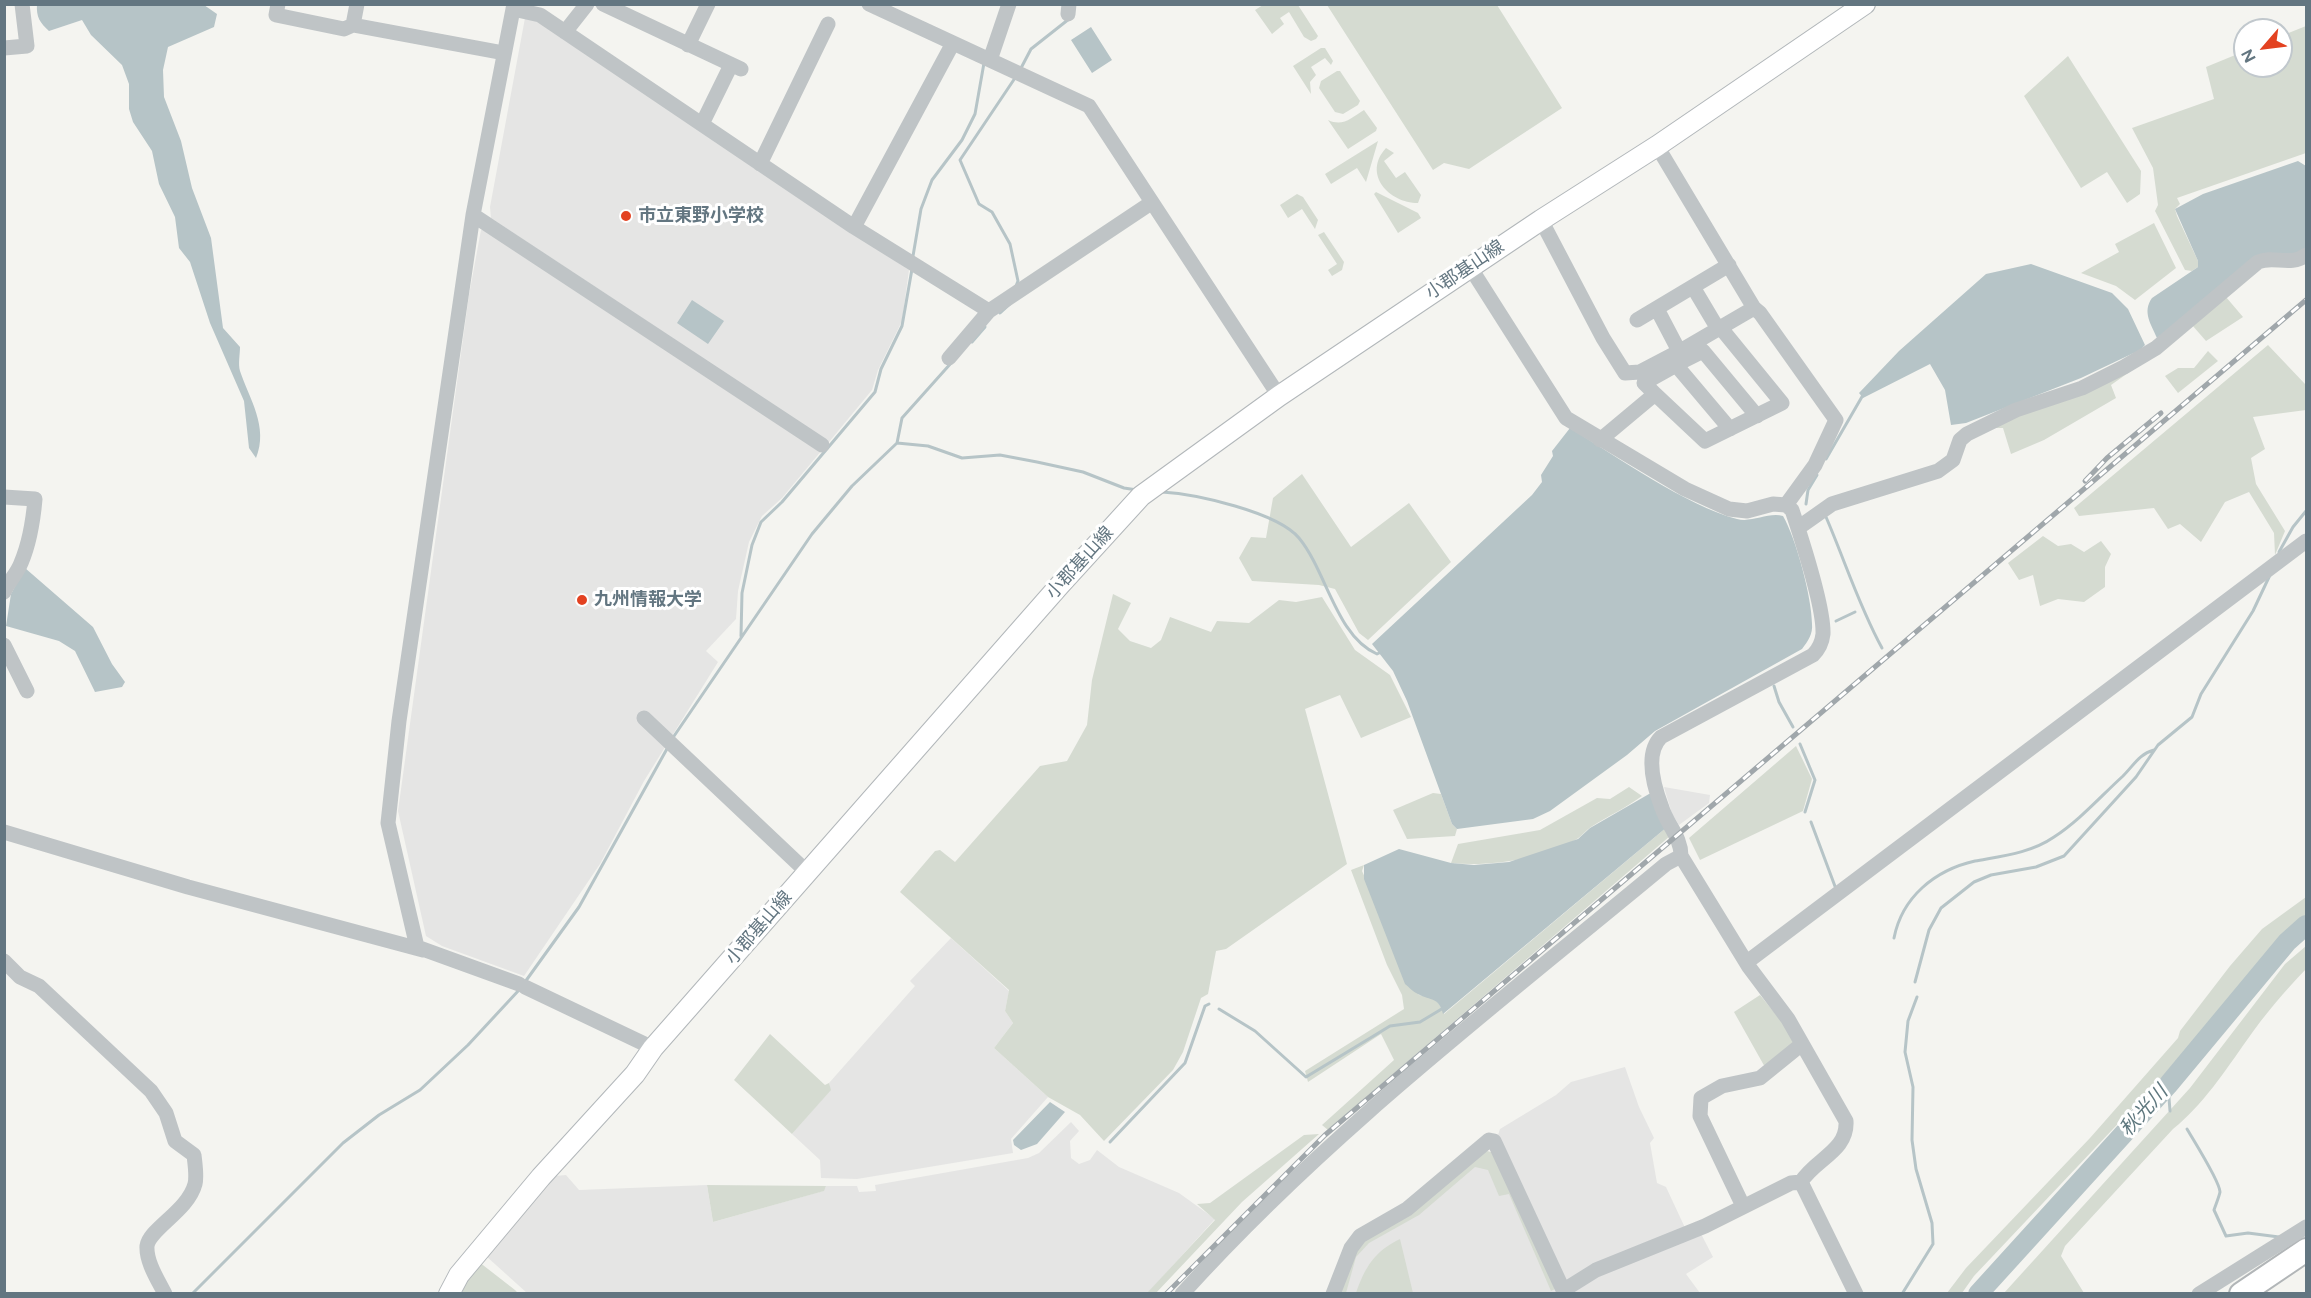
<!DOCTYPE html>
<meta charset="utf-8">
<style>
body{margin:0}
#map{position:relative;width:2311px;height:1298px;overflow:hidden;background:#f4f4f0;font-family:Figtree,sans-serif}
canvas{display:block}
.frame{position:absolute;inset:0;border:6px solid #637681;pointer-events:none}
.north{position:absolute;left:2233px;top:18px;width:60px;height:60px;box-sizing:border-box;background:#fff;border:2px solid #c1c8cd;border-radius:50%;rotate:242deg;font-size:16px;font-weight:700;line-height:24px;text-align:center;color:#637681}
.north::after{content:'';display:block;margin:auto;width:21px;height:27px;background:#e34221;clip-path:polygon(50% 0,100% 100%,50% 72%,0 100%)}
</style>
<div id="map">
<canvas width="2311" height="1298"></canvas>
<div class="frame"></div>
<div class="north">N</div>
</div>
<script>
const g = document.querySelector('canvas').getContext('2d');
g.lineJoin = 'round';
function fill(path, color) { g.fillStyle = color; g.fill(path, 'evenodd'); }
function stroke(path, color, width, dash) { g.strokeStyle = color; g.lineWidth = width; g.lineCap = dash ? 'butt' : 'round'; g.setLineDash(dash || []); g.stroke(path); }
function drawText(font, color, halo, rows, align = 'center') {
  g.font = font + ' Figtree,"Noto Sans JP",sans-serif'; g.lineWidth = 6; g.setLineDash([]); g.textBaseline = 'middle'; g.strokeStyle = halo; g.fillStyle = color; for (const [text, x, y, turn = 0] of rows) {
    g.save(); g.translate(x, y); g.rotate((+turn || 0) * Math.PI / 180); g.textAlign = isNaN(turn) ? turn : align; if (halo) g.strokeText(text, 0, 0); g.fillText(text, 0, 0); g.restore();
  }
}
fill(new Path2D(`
 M525 18 537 20 909 270 902 321 878 370 872 390 829 442 491 218 490 207Z
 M486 227 822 450 782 498 762 516 749 542 738 591 736 619 706 651 718 662 644 781 600 864 524 976 442 946 426 936 398 811 469 295 481 230Z
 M1664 787 1710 795 1709 803 1679 825 1672 814Z
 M951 938 1009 991 1005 1011 1013 1023 994 1048 1048 1097 1011 1139 1013 1153 857 1179 821 1178 820 1160 792 1134 830 1090 829 1083 915 986 910 981Z
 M1625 1067 1639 1107 1654 1138 1650 1143 1657 1183 1666 1187 1687 1232 1566 1282 1498 1135 1500 1129 1556 1095 1571 1082Z
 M1071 1122 1079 1131 1070 1141 1071 1158 1079 1164 1090 1160 1097 1150 1119 1167 1179 1193 1215 1219 1147 1294 527 1293 486 1256 555 1176 566 1175 579 1190 707 1185 713 1222 823 1191 826 1186H857L859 1192 876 1191 875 1185 1028 1158 1039 1153Z
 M1487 1151 1494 1153 1557 1294H1339L1352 1254 1409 1213Z
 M1699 1230 1713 1257 1686 1274 1700 1293 1572 1294 1600 1272Z`), '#e5e5e4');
fill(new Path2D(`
 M1263 5H1298L1318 36 1316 39 1311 41 1304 37 1289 12 1280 18 1284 24 1272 34 1255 10Z
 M1327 5H1497L1562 108 1469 169 1444 163 1433 170Z
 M2306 26V153L2177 198 2180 204 2175 209 2177 216 2198 261V267L2192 271 2185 270 2155 211 2158 205 2153 168 2132 128 2214 99 2206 67 2245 51V66H2281V36Z
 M1321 48H1325L1333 61 1331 65 1325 58 1311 67 1316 75 1310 82 1311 94 1293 66Z
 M2068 56 2141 171 2140 194 2127 203 2107 172 2081 188 2024 96Z
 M1337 71H1340L1360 101 1358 105 1343 114 1335 112 1319 88 1321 81Z
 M1364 110 1377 128 1376 131 1348 149 1328 120C1343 127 1351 118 1364 110Z
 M1378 141 1366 182 1357 168 1331 184 1325 174Z
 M1386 148 1394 153 1384 161 1396 178 1405 172 1421 195 1418 203C1389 203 1362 174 1386 148Z
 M1376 192 1418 213 1421 218 1398 233 1374 194Z
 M1297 194 1303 197 1318 220 1315 229 1302 209 1288 218 1280 205Z
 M2154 223 2176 268 2135 300 2116 286 2081 273 2119 252 2115 244Z
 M1324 232 1344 262 1342 270 1332 276 1328 270 1337 264 1318 235Z
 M2226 297 2243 317 2206 341 2192 325Z
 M2268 345 2305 384 2306 410 2253 417 2265 449 2251 458 2256 484 2285 531 2275 555 2274 533 2249 492 2225 502 2201 542 2180 524 2168 529 2154 508 2079 516 2074 508Z
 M2208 351 2218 361 2178 393 2165 376 2178 368H2194Z
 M2148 359 2111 385 2116 398 2044 440 2011 454 2003 428H1990Z
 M1302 474 1351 547 1409 503 1451 562 1368 640 1359 633 1335 589 1319 585 1252 581 1239 558 1251 537 1266 538 1273 498Z
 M2043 536 2058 546 2071 544 2084 552 2101 541 2111 554 2105 567V587L2084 602 2058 599 2040 606 2033 575 2019 580 2008 563Z
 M1113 594 1131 603 1118 629 1130 641 1151 648 1161 640 1170 617 1211 632 1217 621 1249 623 1279 600 1296 602 1322 597 1355 650 1390 675 1411 717 1361 738 1340 695 1305 709 1347 864 1226 949 1216 951 1208 994 1201 998 1183 1052 1173 1070 1104 1141 1080 1115 1048 1097 994 1048 1013 1023 1005 1011 1009 990 900 892 935 851 940 850 955 862 1040 766 1067 761 1087 725 1092 680Z
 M1796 746 1812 779 1803 811 1700 860 1689 838Z
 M1629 787 1642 796C1626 808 1608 816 1591 827 1586 830 1582 836 1577 839 1541 859 1492 867 1451 863L1458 844 1540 830 1597 798 1610 799Z
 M1433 793 1441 794 1452 824 1457 829 1455 836 1407 839 1393 810Z
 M1667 827 1670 836 1328 1130 1322 1125 1394 1060 1381 1034 1308 1082 1305 1071 1404 1009 1402 995 1387 965 1351 870 1364 865 1362 871 1419 995C1433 997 1439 1000 1444 1014Z
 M2306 897V916L2284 932 2164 1075 1974 1276 1962 1293H1947L1966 1268 2090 1138 2178 1038 2180 1031 2230 966 2262 929Z
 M2306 946V969C2285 991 2265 1014 2247 1040 2225 1071 2203 1105 2173 1129L2065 1246 2061 1256 2084 1293H2004L2190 1088 2285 964Z
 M1760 995 1795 1038 1794 1045 1766 1069 1734 1012Z
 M770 1034 825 1085 829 1083 831 1090 792 1134 734 1080Z
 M1319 1134 1242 1202 1156 1293H1147L1215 1220 1197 1204 1210 1203 1304 1135Z
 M1487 1151 1494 1153 1555 1289 1551 1291 1509 1194 1499 1196 1488 1170 1475 1167 1419 1215 1369 1243 1356 1257 1346 1293 1339 1294 1352 1254 1370 1236 1409 1213Z
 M707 1185 826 1186 824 1191 713 1222Z
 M1400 1239 1413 1293H1356C1365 1267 1375 1251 1400 1239Z
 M479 1262 515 1290 518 1293 462 1294 465 1283Z`), '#d5dbd1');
fill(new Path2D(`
 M37 4 204 5 217 14 214 27 168 47 163 70 164 97 181 141 192 188 211 238 223 328 240 347C240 354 238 364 240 371 249 398 269 427 256 458L249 448 244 401 210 323 190 262 179 248 175 217 159 184 152 151 133 122 129 109V84L122 65 91 35 82 20 49 31C40 23 36 17 37 4Z
 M1091 27 1112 60 1092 73 1071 40Z
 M2298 161 2306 166V250L2295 259 2262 255 2157 338C2151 324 2142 312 2152 298L2198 267V261L2175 209 2203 194Z
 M2031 264 2112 293 2128 309 2145 345 2140 350 2081 378 1966 423 1951 425 1945 390 1930 364 1863 398 1859 393 1899 351 1986 274Z
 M692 300 724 321 708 344 677 323Z
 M1570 428C1616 456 1687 506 1737 519 1752 523 1768 512 1783 516 1796 538 1812 598 1812 624 1813 634 1808 641 1802 649L1655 731 1627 755 1550 811 1533 819 1457 829 1452 824 1407 701 1393 671 1372 644 1532 495 1542 482 1541 475 1553 456 1552 451Z
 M25 568 93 627 112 664 125 682 122 687 95 692 75 651 59 641 6 626 11 594Z
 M1649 794H1653L1667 827 1443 1014C1439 997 1431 1001 1418 994 1413 992 1409 987 1405 984L1364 879V865L1399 849 1451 863 1474 865 1509 862 1578 839 1590 828Z
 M1050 1102 1065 1112 1037 1144 1021 1150 1014 1145 1013 1140Z`), '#b6c4c7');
stroke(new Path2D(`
 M1020 70 1031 49 1069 19
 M1015 78 960 160 979 204 992 212 1010 244 1018 281 1016 286
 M913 256 921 209 932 180 962 140 975 114 984 63
 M1000 313 1010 304
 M972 342 985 327
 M897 443 928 446 962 458 1000 455 1037 462 1083 472 1124 488 1137 490
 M1826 459 1863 395
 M1162 492C1196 494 1277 512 1299 538 1327 572 1336 636 1377 654L1381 652
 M1806 504 1808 490 1817 475
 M1826 517C1845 561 1859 606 1882 648
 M2279 552 2293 527 2306 511
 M1836 621 1855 612
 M741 636 742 593 752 545 761 522 782 502 875 392 881 369 902 326 912 269
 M1774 686 1779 702 1793 727
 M672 739 812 534 852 486 897 443 902 418 952 362
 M1800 744 1815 780 1805 812
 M1811 822 1836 889
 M1894 938C1902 897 1935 870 1975 861 2002 856 2031 853 2054 837 2079 821 2101 796 2123 776 2134 765 2139 754 2154 750
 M525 982 579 907 668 747
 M1915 982 1929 930 1941 908 1974 882 1991 875 2036 867 2064 856 2136 777 2158 745 2192 717 2201 694 2253 611 2270 575
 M1219 1009 1255 1031 1306 1077 1390 1026 1420 1022 1445 1007
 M2168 1085 2170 1111
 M2187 1129C2194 1141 2220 1182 2220 1192 2219 1197 2216 1204 2214 1210L2226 1236 2248 1233 2279 1237
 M1110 1142 1185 1063 1205 1006 1209 1004
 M192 1294 343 1143 379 1115 420 1090 468 1045 519 990
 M1902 1294 1933 1244 1932 1223 1916 1169 1912 1140 1913 1087 1905 1052 1908 1021 1917 997`), '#b6c4c7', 3);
stroke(new Path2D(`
 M1978 1294 2168 1085 2287 942 2306 925`), '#b6c4c7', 20);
const major = new Path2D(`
 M449 1294 459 1275 541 1177 635 1074 653 1048 1059 586 1141 496 1279 396 1541 220 1657 146 1865 4`);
const highway = new Path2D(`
 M2241 1294 2306 1250`);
stroke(major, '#b2b7ba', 22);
stroke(highway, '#b2b6b8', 26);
stroke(new Path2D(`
 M278 4 276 15 344 29 353 25 504 53
 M514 4 473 215 399 721 388 823 417 947 519 984
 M603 4 741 69
 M869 4 1089 106 1279 396
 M513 9 540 15 854 227 989 311
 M1068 14 1069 4
 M353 25 357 4
 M565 32 587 4
 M688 45 708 4
 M4 48 27 46 22 4
 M990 60 1009 4
 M702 124 731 65
 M1657 146 1754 308 1760 313 1836 420 1815 465 1786 505
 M760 164 828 24
 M473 215 822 445
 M1541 220 1603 338 1625 373 1640 372 1682 350
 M854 227 953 43
 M1470 267 1566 418 1685 489 1729 509 1747 511 1773 504 1786 505 1792 510C1801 537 1824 608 1823 634 1822 643 1819 649 1813 655L1661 737C1644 754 1654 787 1662 808 1668 826 1681 837 1681 856L1749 967 1788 1019 1846 1121C1848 1151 1815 1159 1801 1182
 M1693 287 1718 329
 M1657 309 1679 351
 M1637 320 1729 265
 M949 358 989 311 1151 203
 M1687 359 1703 351 1757 416
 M1676 365 1730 429
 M1655 394 1705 441 1782 403 1720 327
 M1600 440 1655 394 1644 383 1687 359 1682 350 1754 308
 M4 497 35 499C33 522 30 542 21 563 17 574 8 582 4 592
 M1798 528 1832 504 1938 471 1953 460 1960 440 1967 434 2016 410 2082 388 2124 367 2156 348 2258 262C2274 255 2290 267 2306 255
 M4 645 27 691
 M644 718 808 873
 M4 832 188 887 423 950
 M4 961 20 977 39 986 151 1091 166 1113 175 1141 194 1155C195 1164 197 1176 195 1184 188 1211 149 1229 147 1246 146 1262 158 1280 165 1294
 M1747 962 2306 541
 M525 987 653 1048
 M1801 1182 1856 1294
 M1743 1206 1700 1116 1701 1098 1722 1086 1760 1078 1802 1044
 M1564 1290 1596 1270 1705 1226 1791 1183 1801 1182
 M1182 1294C1327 1133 1500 1002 1666 864L1681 856
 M1333 1294 1351 1248 1360 1236 1407 1209 1489 1140 1494 1141 1565 1294
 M2199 1294 2306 1227`), '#bfc4c6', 15);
stroke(major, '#fff', 20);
stroke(highway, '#fff', 22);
const rail = new Path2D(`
 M2085 481 2107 458 2161 413
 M1166 1294 1325 1135 2306 300`);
stroke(rail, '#a0a7ab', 5);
stroke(rail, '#fff', 3, [9]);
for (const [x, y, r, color] of [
 [626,216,6,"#e34221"],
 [582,600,6,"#e34221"]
]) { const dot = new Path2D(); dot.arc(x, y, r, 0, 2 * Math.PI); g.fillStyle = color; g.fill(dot); stroke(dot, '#fff', 2); }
drawText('bold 18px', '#637681', '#fff', [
 ["市立東野小学校",638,216],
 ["九州情報大学",594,600]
], 'left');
drawText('18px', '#637681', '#fff', [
 ["小郡基山線",1465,270,-34],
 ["小郡基山線",1080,563,-48],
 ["小郡基山線",759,928,-49]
]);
drawText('italic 20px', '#5f787f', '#fff', [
 ["秋光川",2144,1111,-48]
]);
</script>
